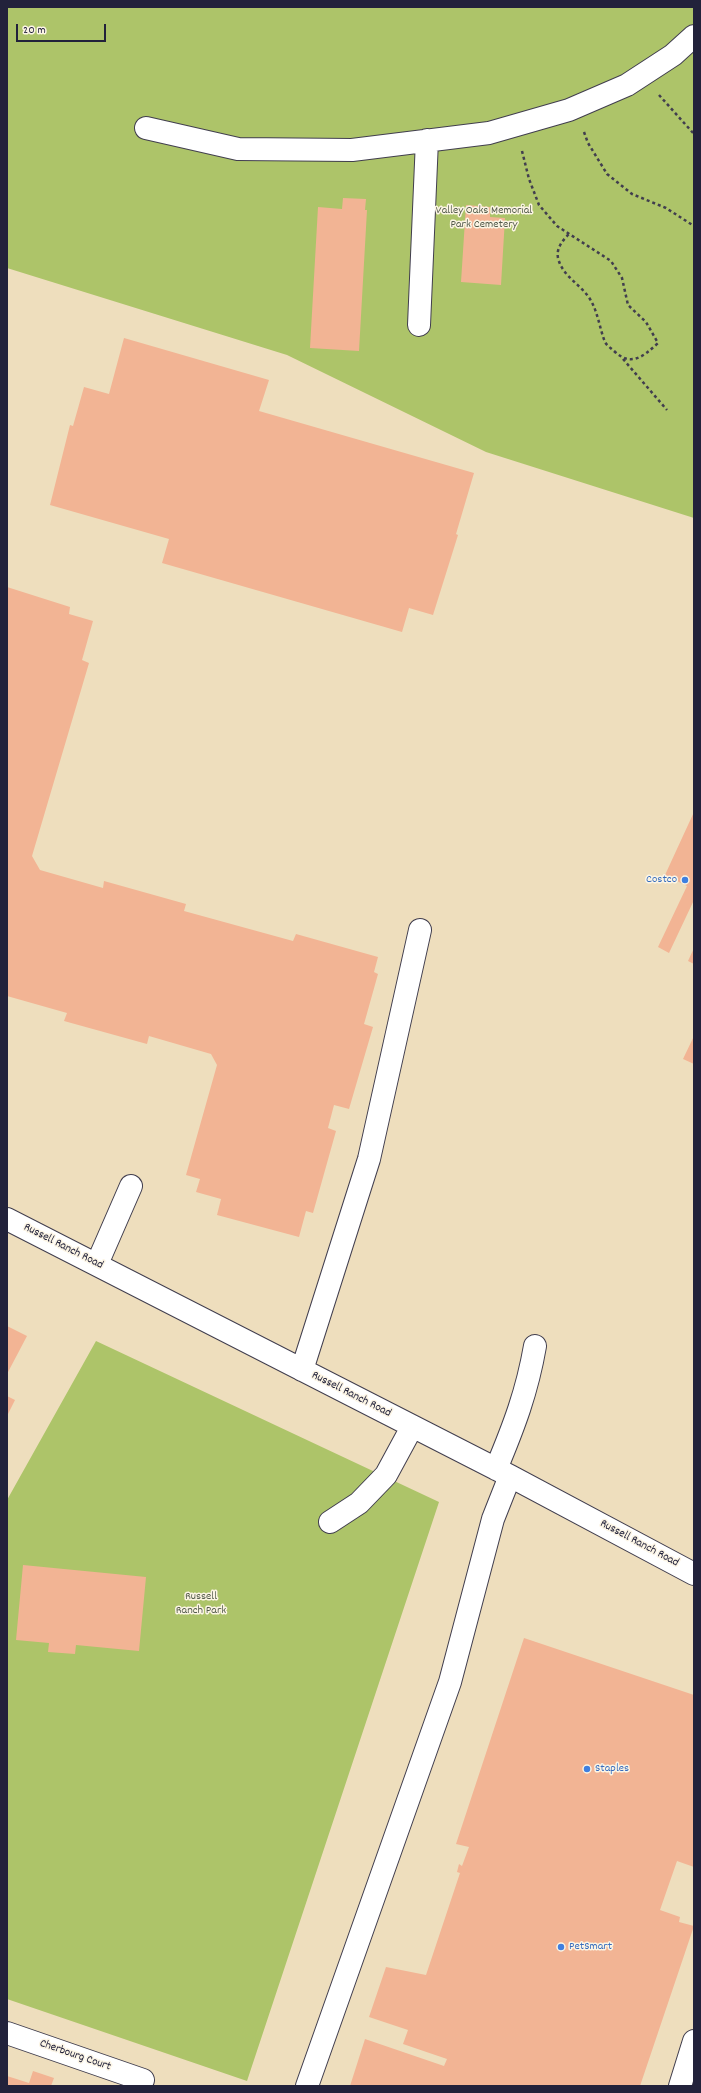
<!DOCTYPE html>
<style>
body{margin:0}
#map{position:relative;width:701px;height:2093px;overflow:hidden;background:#eedebd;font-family:Dekko,sans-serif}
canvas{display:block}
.frame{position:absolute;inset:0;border:8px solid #22223b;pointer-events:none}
.scale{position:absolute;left:16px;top:24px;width:90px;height:18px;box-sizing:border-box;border:2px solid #22223b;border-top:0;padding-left:5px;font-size:12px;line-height:14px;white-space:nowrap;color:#22223b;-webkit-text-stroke:3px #fcf5e5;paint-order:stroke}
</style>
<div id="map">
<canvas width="701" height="2093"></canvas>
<div class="frame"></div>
<div class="scale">20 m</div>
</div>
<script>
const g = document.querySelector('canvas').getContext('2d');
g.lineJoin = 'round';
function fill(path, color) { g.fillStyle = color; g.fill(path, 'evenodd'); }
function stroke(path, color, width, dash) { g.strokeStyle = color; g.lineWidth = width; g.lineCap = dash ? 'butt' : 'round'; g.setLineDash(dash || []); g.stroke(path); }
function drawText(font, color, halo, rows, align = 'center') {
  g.font = font + ' Dekko,sans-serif'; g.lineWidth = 3; g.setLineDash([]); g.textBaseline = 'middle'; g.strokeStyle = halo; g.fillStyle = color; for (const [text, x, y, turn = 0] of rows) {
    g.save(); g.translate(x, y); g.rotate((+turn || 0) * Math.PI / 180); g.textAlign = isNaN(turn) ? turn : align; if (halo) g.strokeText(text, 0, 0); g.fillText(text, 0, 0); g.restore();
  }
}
fill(new Path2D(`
 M7 7H694V518L486 452 287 355 7 268Z
 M96 1341 439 1502 247 2081 7 1999V1500Z`), '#adc469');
fill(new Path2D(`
 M343 198 366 199 365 210H367L359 351 310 348 318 207 342 209Z
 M466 205 490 207V217L505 218 501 285 461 282Z
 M124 338 269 380 259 411 474 473 456 534 458 535 433 615 409 608 402 632 162 563 169 539 50 505 70 425 73 426 84 387 109 394Z
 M7 587 70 607 69 614 93 621 82 660 89 663 32 856 40 870 103 888 104 881 186 904 184 911 293 941 296 934 378 957 374 972 378 974 364 1024 373 1027 349 1109 334 1105 328 1128 336 1131 313 1213 306 1211 299 1237 217 1215 221 1199 196 1192 200 1179 186 1175 217 1065 211 1054 149 1036 147 1044 64 1021 67 1013 7 996Z
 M694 812V900L669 953 658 947 687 886 665 875Z
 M694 948V964L688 961Z
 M694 1036V1064L683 1059Z
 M7 1326 27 1336 7 1374Z
 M7 1396 15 1400 7 1416Z
 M23 1565 146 1577 139 1651 76 1645 75 1654 48 1652 49 1643 16 1640Z
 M524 1638 694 1695V1867L677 1861 660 1910 680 1917 679 1922 694 1926 640 2086H350L365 2039 444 2066 447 2059 403 2044 408 2030 369 2017 386 1967 426 1975 460 1873 457 1872 459 1864 462 1866 469 1847 456 1844Z
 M33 2071 54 2078 51 2086H7V2076L29 2083Z`), '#f2b494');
const minor = new Path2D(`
 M146 128 238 149 352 150 489 133 569 110 627 85 673 55 694 36
 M419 325 427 140
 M7 1219 510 1476 694 1574
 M97 1264 131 1186
 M302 1370 369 1159 420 930
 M496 1469C514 1426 527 1392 535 1346
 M330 1522 359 1503 386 1475 412 1427
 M7 2033 143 2080
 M307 2086 450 1682 493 1519 510 1476
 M680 2086 694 2041`);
stroke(minor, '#413e4e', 24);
stroke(new Path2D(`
 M659 95 694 134
 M584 132 588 143 607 174 632 194 666 208 694 226
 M522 151 529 179 539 205 557 226 611 261 622 278 628 305 646 322 658 343C643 357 631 367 614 351 611 348 607 346 605 342 599 327 598 310 588 296 578 283 562 275 558 258 556 248 563 240 569 234
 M623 359 667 410`), '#413e4e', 2.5, [3, 3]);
stroke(minor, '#fff', 22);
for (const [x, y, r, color] of [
 [685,880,4,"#3f7fe0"],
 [587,1769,4,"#3f7fe0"],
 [561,1947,4,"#3f7fe0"]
]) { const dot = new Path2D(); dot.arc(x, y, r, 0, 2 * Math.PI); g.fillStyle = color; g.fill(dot); stroke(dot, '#fcf5e5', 1.5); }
drawText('12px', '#535b4b', '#fcf5e5', [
 ["Valley Oaks Memorial",484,211],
 ["Park Cemetery",484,225],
 ["Russell",201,1597],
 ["Ranch Park",201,1611]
]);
drawText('12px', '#366cbe', '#fcf5e5', [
 ["Costco",677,880,"right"],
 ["Staples",595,1769],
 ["PetSmart",569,1947]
], 'left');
drawText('12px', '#22223b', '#fcf5e5', [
 ["Russell Ranch Road",63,1247,27],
 ["Russell Ranch Road",351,1395,27],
 ["Russell Ranch Road",639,1544,28],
 ["Cherbourg Court",75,2056,19]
]);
</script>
